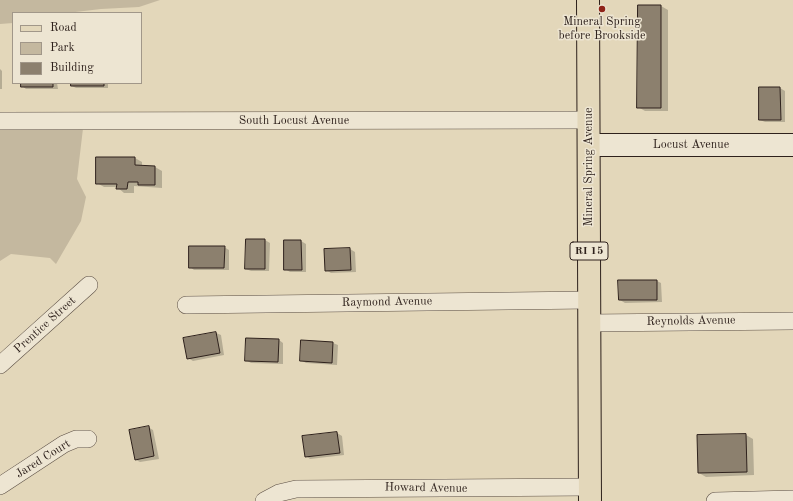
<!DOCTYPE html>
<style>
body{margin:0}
#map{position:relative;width:793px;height:501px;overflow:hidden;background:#e3d7ba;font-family:"Old Standard TT",serif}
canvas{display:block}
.legend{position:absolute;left:12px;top:12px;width:130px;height:72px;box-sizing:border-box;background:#ede5d2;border:1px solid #a19789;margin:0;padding:5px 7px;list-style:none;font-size:12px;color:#2e211c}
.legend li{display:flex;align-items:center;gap:8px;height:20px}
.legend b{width:20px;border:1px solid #a19789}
</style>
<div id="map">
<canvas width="793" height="501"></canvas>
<ul class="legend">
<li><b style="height:5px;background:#e3d7ba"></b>Road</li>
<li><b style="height:11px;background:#c4b89f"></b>Park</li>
<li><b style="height:11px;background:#8c806e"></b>Building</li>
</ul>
</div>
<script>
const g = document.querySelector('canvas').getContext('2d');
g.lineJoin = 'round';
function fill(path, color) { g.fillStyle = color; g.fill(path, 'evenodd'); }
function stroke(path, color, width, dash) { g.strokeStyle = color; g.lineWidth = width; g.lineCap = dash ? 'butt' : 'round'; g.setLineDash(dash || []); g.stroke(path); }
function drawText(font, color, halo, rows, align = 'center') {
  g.font = font + ' "Old Standard TT",serif'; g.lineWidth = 3; g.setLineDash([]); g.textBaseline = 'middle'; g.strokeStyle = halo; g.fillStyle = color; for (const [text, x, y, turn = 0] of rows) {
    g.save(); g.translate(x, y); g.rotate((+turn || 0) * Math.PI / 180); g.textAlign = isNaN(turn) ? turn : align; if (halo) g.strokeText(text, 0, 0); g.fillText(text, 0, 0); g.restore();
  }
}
fill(new Path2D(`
 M0 0H160L139 7 101 9 67 13H13V23L0 24Z
 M0 116 84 120 77 179 86 197 81 221 56 264 50 258 11 254 0 261Z`), '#c4b89f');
fill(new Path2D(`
 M661 6 668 10V111H645L638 107Z
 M0 69 2 71V89H0Z
 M22 83H57L58 89H26L22 86Z
 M72 83H108V88H76L72 86Z
 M760 88H780L785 91V122H765L760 120Z
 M135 158 142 162V166L155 167 162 171V188L134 186V193H124L117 187H104L97 183Z
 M265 240 270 243 269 271H251L246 269Z
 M285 241H301L306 244V272H290L285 269Z
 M224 247 229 250V270H194L190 267Z
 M350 249 355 252 356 272 331 273 326 270Z
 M657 281 661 283 662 302 625 303 620 300Z
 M216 333 221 335 224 355 193 361 188 358Z
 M279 340 283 343V364L251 363 246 360Z
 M302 341 333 343 338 345 337 365 306 363 301 360Z
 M148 427 153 430 159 459 140 462 136 460Z
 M337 433 342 436 344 455 310 459 306 456Z
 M746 435 753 439 754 475 706 477 699 473Z`), '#0003');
const building = new Path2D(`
 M638 5H661V108H637Z
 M21 83H53V87H21Z
 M71 83H104V86H71Z
 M759 87H780L781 120H759Z
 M96 157H135V165L155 166V185H138V182H128L127 189H116L117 184H96Z
 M246 239H265V269H245Z
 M284 240H301L302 270H284Z
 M189 246H225L224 268H189Z
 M350 248 351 270 325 271 324 249Z
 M618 280H657V300H619Z
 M216 332 220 353 187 359 183 338Z
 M246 338 279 339 278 362 245 361Z
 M301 340 333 342 332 363 300 361Z
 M149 426 154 456 135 460 129 430Z
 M337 432 340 453 305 457 302 436Z
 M746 434 747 472 698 473 697 435Z`);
fill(building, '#8c806e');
stroke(building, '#2e211c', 1);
const street = new Path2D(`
 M0 121 589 120
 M186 305 589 300
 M589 323 793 321
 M0 365 89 285
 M0 486 64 444 76 439H88
 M264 501 279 493 296 489 590 487
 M715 501 793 499`);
const secondary = new Path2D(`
 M589 145H793`);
const primary = new Path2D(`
 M588 0 590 501`);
stroke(street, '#5b4e44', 18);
stroke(secondary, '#2e211c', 24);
stroke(primary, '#2e211c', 24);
stroke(street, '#ede5d2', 17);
stroke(secondary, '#ede5d2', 22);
stroke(primary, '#e3d7ba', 22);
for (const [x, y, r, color] of [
 [602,9,4,"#8f2418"]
]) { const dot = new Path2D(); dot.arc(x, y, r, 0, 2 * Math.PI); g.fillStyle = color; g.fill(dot); stroke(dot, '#ede5d2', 1.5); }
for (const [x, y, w] of [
 [589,251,38]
]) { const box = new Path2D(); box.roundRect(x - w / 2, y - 9, w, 18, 3); g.fillStyle = '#ede5d2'; g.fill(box); stroke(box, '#2e211c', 1); }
drawText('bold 11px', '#2e211c', null, [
 ["RI 15",589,251]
]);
drawText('12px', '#2e211c', '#ede5d2', [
 ["Mineral Spring",602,22],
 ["before Brookside",602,36]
]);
drawText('12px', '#2e211c', '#ede5d2', [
 ["South Locust Avenue",294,121],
 ["Locust Avenue",691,145],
 ["Mineral Spring Avenue",589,167,-90],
 ["Raymond Avenue",387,302,-1],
 ["Reynolds Avenue",691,321,-1],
 ["Prentice Street",45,325,-42],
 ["Jared Court",43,459,-32],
 ["Howard Avenue",426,488,1]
]);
</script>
